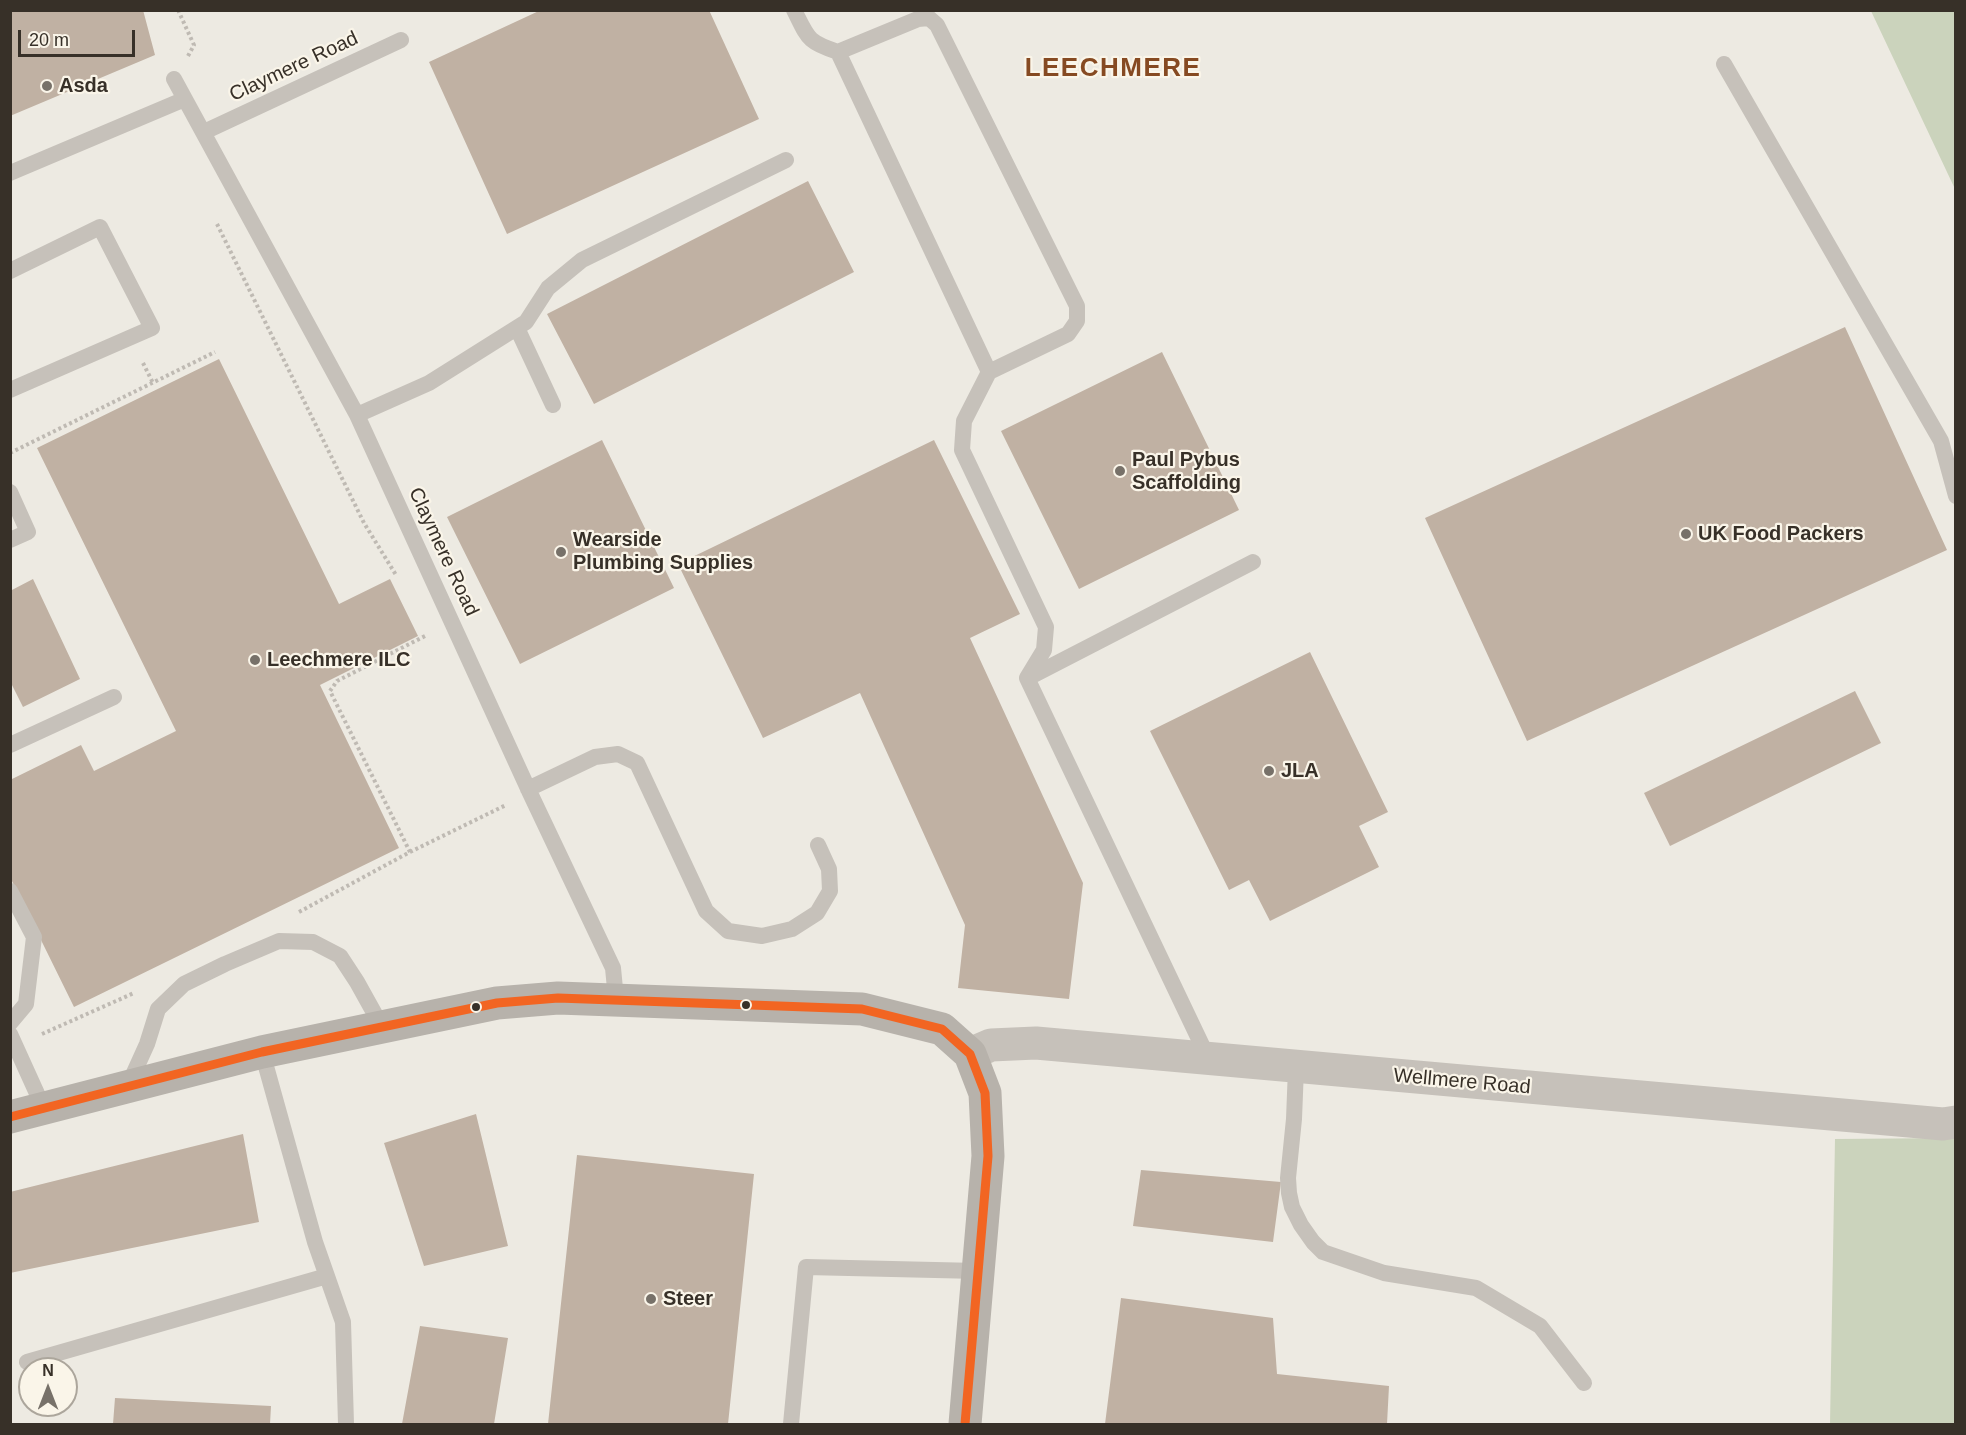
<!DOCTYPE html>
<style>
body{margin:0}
#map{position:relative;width:1966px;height:1435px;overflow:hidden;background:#edeae2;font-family:Arial,sans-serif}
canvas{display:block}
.frame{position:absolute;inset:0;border:12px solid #373028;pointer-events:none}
.north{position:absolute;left:18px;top:1357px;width:60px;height:60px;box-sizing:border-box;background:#faf5e9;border:2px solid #aca69c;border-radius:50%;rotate:0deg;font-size:16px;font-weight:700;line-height:24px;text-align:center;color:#373028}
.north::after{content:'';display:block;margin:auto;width:21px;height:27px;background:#777169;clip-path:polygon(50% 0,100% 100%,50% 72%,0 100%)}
.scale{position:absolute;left:18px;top:30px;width:117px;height:27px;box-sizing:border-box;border:3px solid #373028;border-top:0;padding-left:8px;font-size:18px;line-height:21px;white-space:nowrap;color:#373028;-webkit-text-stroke:4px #faf5e9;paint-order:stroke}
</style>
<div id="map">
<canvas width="1966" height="1435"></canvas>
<div class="frame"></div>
<div class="north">N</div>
<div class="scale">20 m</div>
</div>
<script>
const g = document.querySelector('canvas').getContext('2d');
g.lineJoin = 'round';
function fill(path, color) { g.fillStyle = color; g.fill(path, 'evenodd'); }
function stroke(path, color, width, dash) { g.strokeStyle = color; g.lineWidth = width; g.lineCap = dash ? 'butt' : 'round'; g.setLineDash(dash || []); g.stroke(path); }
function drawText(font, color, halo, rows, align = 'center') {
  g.font = font + ' Arial,sans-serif'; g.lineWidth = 4.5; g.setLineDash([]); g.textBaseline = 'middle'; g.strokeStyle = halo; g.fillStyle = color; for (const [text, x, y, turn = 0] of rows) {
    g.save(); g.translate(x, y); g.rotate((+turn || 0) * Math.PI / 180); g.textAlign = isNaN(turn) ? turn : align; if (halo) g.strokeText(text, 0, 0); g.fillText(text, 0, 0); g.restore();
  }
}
fill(new Path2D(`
 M1871 11H1955V189Z
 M1955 1138V1424H1830L1835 1139Z`), '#cbd3bc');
fill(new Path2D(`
 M10 10H143L155 55 10 116Z
 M541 10H709L759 119 507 234 429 62Z
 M808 181 854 272 594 404 547 314Z
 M1845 327 1947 550 1527 741 1425 518Z
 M1162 352 1239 510 1079 589 1001 431Z
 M219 359 339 604 390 579 418 636 320 685 399 848 74 1007 10 877V780L81 745 94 771 176 731 37 448Z
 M602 440 674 588 520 664 447 517Z
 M934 440 1020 614 970 638 1083 883 1069 999 958 988 965 925 860 693 763 738 678 564Z
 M33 579 80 679 23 707 10 681V591Z
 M1310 652 1388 812 1359 826 1379 867 1270 921 1249 880 1229 890 1150 731Z
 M1855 691 1881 743 1670 846 1644 793Z
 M476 1114 508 1246 424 1266 384 1143Z
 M243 1134 259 1222 10 1273V1192Z
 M577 1155 754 1174 728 1424H548Z
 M1141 1170 1281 1182 1273 1242 1133 1226Z
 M1121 1298 1273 1318 1277 1374 1389 1386 1387 1424H1105Z
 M420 1326 508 1338 494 1424H402Z
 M115 1398 271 1406 270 1424H113Z`), '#c0b1a3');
stroke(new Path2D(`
 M178 10 194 45 188 56
 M217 224 364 523 396 575
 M143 363 153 383
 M10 453 215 352
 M410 852 506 805
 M299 912 410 852 330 691 337 681 425 636 423 634
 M42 1034 134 993`), '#bfbab3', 4, [3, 3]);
stroke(new Path2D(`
 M794 10C808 38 807 42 838 52L918 19 929 18 937 25 1077 306V321L1068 334 989 372 964 421 962 450 1046 627 1044 650 1027 678
 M838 52 989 372
 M1724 64 1941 441 1956 496
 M174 79 357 415 530 793 613 968 616 999
 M204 132 401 40
 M10 173 185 99
 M10 271 100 227 152 328 10 390
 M517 328 553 405
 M357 415 429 383 526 322 548 288 582 260 786 160
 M10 492 28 532 10 540
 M1027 678 1209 1060
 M1028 678 1253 562
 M10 745 114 697
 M528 789 595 757 618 754 637 763 706 911 728 931 762 936 792 929 817 913 830 891 829 869 818 845
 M10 891 34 937 26 1004 10 1023
 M10 1034 44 1109
 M262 1052 315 1242 343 1322 346 1424
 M1296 1068 1294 1119 1288 1178 1289 1193 1292 1207 1301 1225 1313 1242 1323 1252 1384 1273 1476 1288 1540 1326 1584 1383
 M128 1086 147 1044 158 1009 184 984 225 964 279 941 313 942 340 956 357 982 382 1027
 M27 1362 327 1276
 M791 1424 806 1267 978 1271`), '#c6c1ba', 16);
stroke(new Path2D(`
 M970 1054 991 1045 1036 1043 1943 1124 1956 1122`), '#c6c1ba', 33);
stroke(new Path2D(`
 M10 1117 262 1052 497 1003 558 998 862 1009 942 1029 970 1054 985 1093 988 1156 965 1424`), '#b7b2ab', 33);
stroke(new Path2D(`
 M10 1117 262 1052 497 1003 558 998 862 1009 942 1029 970 1054 985 1093 988 1156 965 1424`), '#f26522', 9);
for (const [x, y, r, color] of [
 [47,86,6,"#777169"],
 [1120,471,6,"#777169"],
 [1686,534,6,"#777169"],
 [561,552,6,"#777169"],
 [255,660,6,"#777169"],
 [1269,771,6,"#777169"],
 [746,1005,5,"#373028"],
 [476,1007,5,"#373028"],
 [651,1299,6,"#777169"]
]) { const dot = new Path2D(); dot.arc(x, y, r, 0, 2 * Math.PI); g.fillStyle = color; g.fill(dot); stroke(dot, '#faf5e9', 2); }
drawText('20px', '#373028', '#faf5e9', [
 ["Claymere Road",294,67,-25],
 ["Claymere Road",443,552,65],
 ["Wellmere Road",1462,1082,5]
]);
drawText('bold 20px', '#373028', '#faf5e9', [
 ["Asda",59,86],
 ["Paul Pybus",1132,460],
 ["Scaffolding",1132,483],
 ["UK Food Packers",1698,534],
 ["Wearside",573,540],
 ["Plumbing Supplies",573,563],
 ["Leechmere ILC",267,660],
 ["JLA",1281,771],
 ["Steer",663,1299]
], 'left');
g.letterSpacing = '1.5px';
drawText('bold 26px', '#864a22', '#faf5e9', [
 ["LEECHMERE",1113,69]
]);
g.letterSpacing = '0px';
</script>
